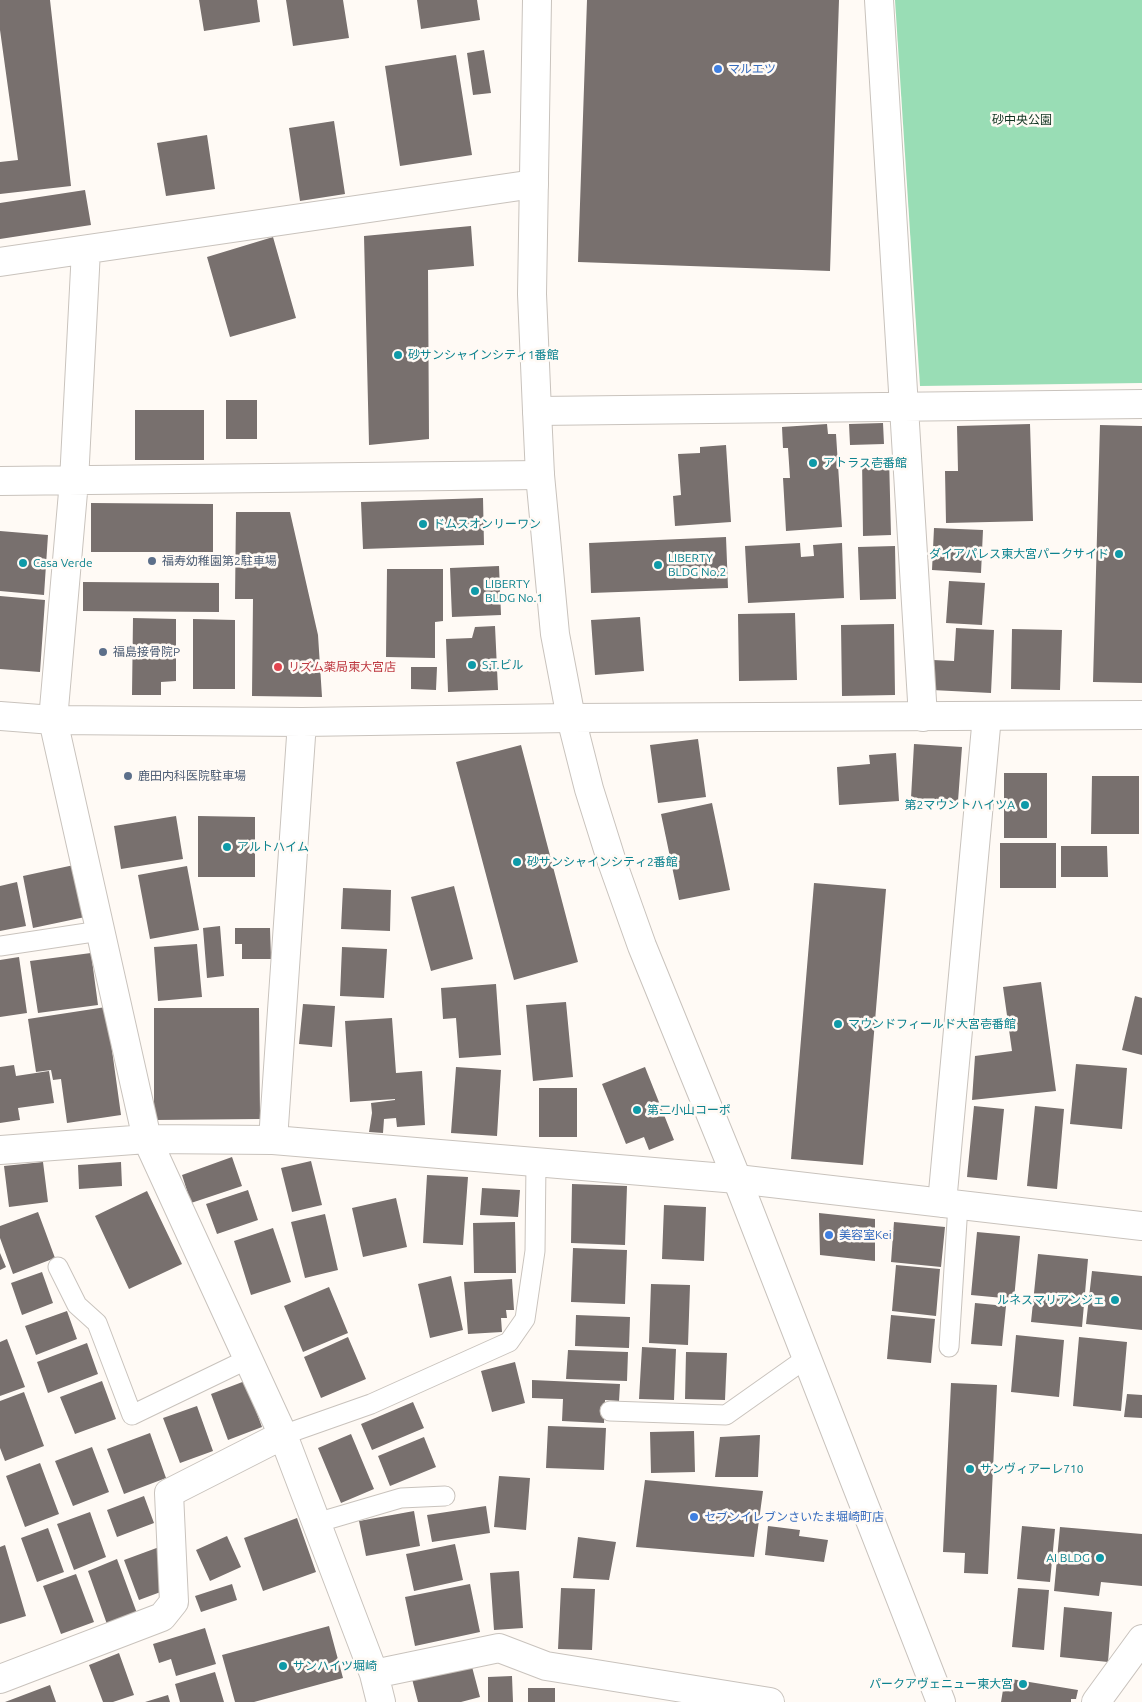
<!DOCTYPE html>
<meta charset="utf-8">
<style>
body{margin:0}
canvas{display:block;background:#fffaf5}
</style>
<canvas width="1142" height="1702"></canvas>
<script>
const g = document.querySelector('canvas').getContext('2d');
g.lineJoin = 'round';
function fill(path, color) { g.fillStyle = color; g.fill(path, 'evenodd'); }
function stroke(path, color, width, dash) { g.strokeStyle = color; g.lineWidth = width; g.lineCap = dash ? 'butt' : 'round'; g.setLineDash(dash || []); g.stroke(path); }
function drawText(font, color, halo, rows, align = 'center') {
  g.font = font + ' Ubuntu,"Noto Sans JP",sans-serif'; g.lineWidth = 5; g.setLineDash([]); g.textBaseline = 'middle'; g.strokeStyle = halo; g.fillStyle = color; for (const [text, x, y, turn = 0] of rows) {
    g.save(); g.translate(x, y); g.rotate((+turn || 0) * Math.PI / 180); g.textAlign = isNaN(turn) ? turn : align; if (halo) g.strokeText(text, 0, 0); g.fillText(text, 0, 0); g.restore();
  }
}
fill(new Path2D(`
 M895 0H1142V383L920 386Z`), '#99ddb5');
fill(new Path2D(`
 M0 0H50L71 186 0 194V162L18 160 0 30Z
 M199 0H257L260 22 204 31Z
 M286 0H343L349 38 293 46Z
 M417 0H477L480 20 421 29Z
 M587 0H839L830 271 578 262Z
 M484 50 491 93 473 95 467 53Z
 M456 55 472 155 400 166 385 66Z
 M334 121 345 194 300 201 289 128Z
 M207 135 215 189 166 196 157 143Z
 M85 190 91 225 0 239V203Z
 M471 226 474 266 428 270 429 439 369 445 364 236Z
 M273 237 296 318 230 337 207 257Z
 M226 400H257V439H226Z
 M135 410H204V460H135Z
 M883 423 884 444 850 445 849 424Z
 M827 424 828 434H836L842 527 786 531 783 478H790L788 448H783L782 427Z
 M1030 424 1033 521 946 523 945 471H958L957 426Z
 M1100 425 1142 426V683L1093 682Z
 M726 445 731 522 675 526 673 496 681 495 678 454 700 453V447Z
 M862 457H889L891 535 863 536Z
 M483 498 484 545 363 549 361 502Z
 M91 503 213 504V552H91Z
 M236 512H290L318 635 322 697 252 696 253 599H235Z
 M934 528 983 530 981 573 932 570Z
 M0 531 48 535 44 595 0 591Z
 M726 537 728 588 591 593 589 543Z
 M800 543 801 557 814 556 813 545 842 543 844 598 748 603 745 546Z
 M895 546 896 599 860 600 858 547Z
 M499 566 501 615 452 617 450 568Z
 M387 569H443V621L435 622V658L386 657Z
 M949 581 985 583 982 625 946 623Z
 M83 582 219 583V612L83 611Z
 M0 596 45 600 40 672 0 669Z
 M795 613 797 680 739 681 738 614Z
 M640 617 644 671 595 675 591 620Z
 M133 618 176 619V681L161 682V695H132Z
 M193 619 235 620V689H193Z
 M894 624 895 695 842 696 841 625Z
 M495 626 498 690 448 692 446 639 472 638 475 627Z
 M956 628 994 630 991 693 932 690 933 660 954 661Z
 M1012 629 1062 630 1060 690 1011 689Z
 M411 667H437L436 690 411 689Z
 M698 739 706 797 658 803 650 745Z
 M914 744 962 747 958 801 911 798Z
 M521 745 578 962 514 980 456 762Z
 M896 753 899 801 839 805 837 767 870 764 869 755Z
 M1004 773H1047V838H1004Z
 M1092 776H1139V834H1091Z
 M712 803 730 890 679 900 661 814Z
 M176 816 183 859 121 869 114 826Z
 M198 816 255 817V877H198Z
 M1000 843H1056V888H1000Z
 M1061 846H1107L1108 877H1061Z
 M74 865 85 917 33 928 23 876Z
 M187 866 199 930 150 939 138 875Z
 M17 882 26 926 0 931V886Z
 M814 883 886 889 863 1165 791 1159Z
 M454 886 473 959 431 971 411 897Z
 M343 888 391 890 390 931 341 929Z
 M220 926 224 976 207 978 203 928Z
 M235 928H270L271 959H242V944H235Z
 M197 944 202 997 158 1001 154 947Z
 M342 947 387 949 384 998 340 996Z
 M91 953 98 1005 38 1013 30 961Z
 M19 957 27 1013 0 1017V960Z
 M1041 982 1056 1091 972 1100 975 1056 1012 1051 1003 987Z
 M496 984 501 1055 459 1058 456 1018 443 1019 441 988Z
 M1135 996 1142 998V1055L1122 1050Z
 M566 1002 573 1077 533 1081 526 1005Z
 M303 1004 335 1006 332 1047 299 1044Z
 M106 1007 121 1115 67 1123 61 1079 53 1080 51 1070 36 1072 28 1019Z
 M154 1008H259L260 1119 154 1120Z
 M392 1018 396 1073 422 1071 425 1125 397 1127 396 1118 384 1119 383 1133 369 1132 372 1113 371 1103 395 1100V1099L350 1102 345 1021Z
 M1076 1064 1127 1068 1122 1129 1070 1124Z
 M14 1065 16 1076 49 1071 54 1103 18 1108 20 1120 0 1123V1067Z
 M456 1067 501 1070 497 1136 451 1133Z
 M645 1067 674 1140 649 1150 644 1137 626 1144 602 1084Z
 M539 1088H577V1137H539Z
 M974 1106 1004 1109 997 1180 967 1177Z
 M1035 1106 1064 1109 1057 1189 1027 1186Z
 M232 1157 242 1186 191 1203 182 1175Z
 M311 1161 322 1205 292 1212 281 1168Z
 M43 1162 48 1202 9 1207 4 1166Z
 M121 1162 122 1186 79 1189 78 1165Z
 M427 1175 468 1177 463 1245 423 1243Z
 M572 1184 627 1186 625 1245 571 1243Z
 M482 1188 520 1190 518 1217 480 1215Z
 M248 1190 258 1220 217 1234 206 1204Z
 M147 1191 182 1264 129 1289 95 1216Z
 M396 1198 407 1247 363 1257 352 1208Z
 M664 1205 706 1207 704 1261 662 1259Z
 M38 1212 55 1258 13 1274 0 1238V1226Z
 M819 1213 875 1219V1261L820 1255Z
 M325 1214 338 1270 305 1278 291 1222Z
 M515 1222 516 1273H474L473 1223Z
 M894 1222 945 1227 941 1267 891 1262Z
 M273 1228 291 1282 251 1295 234 1241Z
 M977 1232 1020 1236 1014 1299 971 1295Z
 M573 1248 627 1250 625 1304 571 1302Z
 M0 1253 6 1267 0 1270Z
 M1038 1254 1088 1259 1082 1327 1031 1322Z
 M896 1265 940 1269 936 1316 892 1311Z
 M1092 1271 1142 1276V1330L1086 1324Z
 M42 1272 53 1303 22 1315 11 1283Z
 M451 1276 463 1330 430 1338 418 1284Z
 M512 1279 514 1310H506L507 1318H501L502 1332 468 1334 464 1282Z
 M651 1284 690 1285 688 1345 649 1343Z
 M329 1287 348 1333 303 1352 284 1306Z
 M975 1303 1006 1306 1002 1346 971 1344Z
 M67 1311 77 1339 36 1355 25 1326Z
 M576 1315 630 1317 629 1348 575 1346Z
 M891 1315 935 1319 931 1363 887 1359Z
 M1016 1335 1064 1340 1059 1397 1011 1392Z
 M348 1337 366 1379 321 1398 304 1357Z
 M1079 1337 1127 1342 1121 1411 1073 1406Z
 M7 1339 25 1387 0 1396V1342Z
 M87 1343 98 1374 48 1393 37 1362Z
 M642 1347 676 1349 674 1400 639 1399Z
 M568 1350 628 1352 627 1381 566 1379Z
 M686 1352 727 1353 725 1400 685 1399Z
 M515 1362 525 1403 492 1412 481 1371Z
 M532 1380 620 1384 619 1401 605 1400 604 1423 562 1421 563 1399 532 1398Z
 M102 1381 116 1419 75 1434 60 1397Z
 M245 1381 262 1427 228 1440 211 1394Z
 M951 1383 997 1385 988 1574 964 1573 965 1553 943 1552Z
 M24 1392 44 1446 5 1461 0 1448V1401Z
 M1127 1394 1142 1395V1418L1124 1417Z
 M413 1402 424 1428 372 1450 361 1424Z
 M197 1406 213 1451 180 1463 163 1418Z
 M548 1426 606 1428 604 1470 546 1468Z
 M694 1431 695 1472 651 1473 650 1432Z
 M150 1433 166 1478 124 1494 107 1449Z
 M351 1434 374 1489 341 1503 318 1448Z
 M760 1435 758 1477H715L720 1437Z
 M424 1437 436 1467 390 1486 378 1456Z
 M92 1447 109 1492 73 1506 55 1461Z
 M40 1463 59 1514 25 1527 6 1476Z
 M499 1476 530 1478 526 1530 494 1527Z
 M645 1480 763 1491 754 1557 636 1547Z
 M144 1496 154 1523 117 1537 107 1510Z
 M486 1506 490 1533 432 1542 427 1515Z
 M414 1511 420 1546 366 1556 359 1521Z
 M90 1512 106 1557 74 1570 57 1524Z
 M297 1518 316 1572 263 1591 244 1538Z
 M768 1526 800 1530 799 1536 828 1540 824 1562 765 1555Z
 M1022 1526 1055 1529 1050 1582 1017 1579Z
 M1060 1527 1142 1534V1586L1101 1582 1099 1596 1054 1591Z
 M48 1528 64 1572 37 1582 21 1538Z
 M227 1536 241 1567 210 1581 196 1550Z
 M578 1537 616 1542 609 1580 573 1578Z
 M455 1544 463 1580 414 1591 406 1554Z
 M5 1545 26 1616 0 1624V1547Z
 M162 1546 168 1564 158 1568 166 1590 139 1600 124 1560Z
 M117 1559 138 1616 108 1627 88 1571Z
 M519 1571 523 1628 494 1630 490 1573Z
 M76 1574 94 1622 61 1634 43 1586Z
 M232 1584 237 1600 201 1612 195 1596Z
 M470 1584 480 1632 415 1646 405 1597Z
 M561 1588 595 1589 592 1650 558 1649Z
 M1018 1588 1049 1590 1044 1650 1012 1647Z
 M1064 1607 1112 1612 1108 1662 1060 1657Z
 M329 1626 343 1678 254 1702H235L222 1655Z
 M205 1628 216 1664 176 1676 171 1659 159 1663 153 1644Z
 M119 1653 134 1695 113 1702H103L89 1665Z
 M471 1663 480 1697 461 1702H418L412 1679Z
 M215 1672 224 1702H180L175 1684Z
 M512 1676 513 1702H488V1677Z
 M1005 1678 1078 1690 1076 1699H1071V1702H1001Z
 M50 1685 56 1702H5Z
 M528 1688H555V1702H528Z
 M168 1695 170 1702H145Z`), '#78706e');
const lane = new Path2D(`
 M0 946 100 931
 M58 1267 77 1305 97 1323 132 1415 248 1359
 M949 1347 958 1205
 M610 1411 726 1415 808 1357
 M283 1435 371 1404 509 1342 525 1319 535 1251 536 1163
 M316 1523 401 1498 445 1496`);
const street = new Path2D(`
 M879 0 923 717
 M86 250 74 481 53 720 147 1139 283 1435 374 1674 381 1702
 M0 262 534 184
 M537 411 1142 404
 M0 481 540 475
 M0 716 53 720 302 722 571 718
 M273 1140 302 722
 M0 1150 147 1139 273 1140 737 1179 1142 1226
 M942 1203 987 716
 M374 1674 499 1648 546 1666 770 1702
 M0 1679 162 1617 174 1602 169 1493 283 1435`);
const secondary = new Path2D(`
 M537 0 532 294 537 411 540 475 555 634 571 718 589 789 611 859 642 946 737 1179 941 1702
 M571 718 1142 715
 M1096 1702 1142 1639`);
stroke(lane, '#c9c3bd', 21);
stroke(street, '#c9c3bd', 30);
stroke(secondary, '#c9c3bd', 30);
stroke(lane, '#fff', 19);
stroke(street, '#fff', 28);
stroke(secondary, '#fff', 28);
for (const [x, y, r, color] of [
 [718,69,5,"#3f7fe0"],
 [398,355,5,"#0f9aa8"],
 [813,463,5,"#0f9aa8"],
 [423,524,5,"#0f9aa8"],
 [1119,554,5,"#0f9aa8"],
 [152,561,5,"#5c6f8a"],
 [23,563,5,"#0f9aa8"],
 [658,565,5,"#0f9aa8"],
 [475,591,5,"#0f9aa8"],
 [103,652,5,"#5c6f8a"],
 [472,665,5,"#0f9aa8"],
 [278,667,5,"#e0444e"],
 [128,776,5,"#5c6f8a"],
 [1025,805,5,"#0f9aa8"],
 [227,847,5,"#0f9aa8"],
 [517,862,5,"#0f9aa8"],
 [838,1024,5,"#0f9aa8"],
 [637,1110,5,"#0f9aa8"],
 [829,1235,5,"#3f7fe0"],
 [1115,1300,5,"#0f9aa8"],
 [970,1469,5,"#0f9aa8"],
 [694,1517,5,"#3f7fe0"],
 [1100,1558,5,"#0f9aa8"],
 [283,1666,5,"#0f9aa8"],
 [1023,1684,5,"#0f9aa8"]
]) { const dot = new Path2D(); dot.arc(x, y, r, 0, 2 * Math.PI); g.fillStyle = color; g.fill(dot); stroke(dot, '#fffaf5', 2); }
drawText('12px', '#366cbe', '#fffaf5', [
 ["マルエツ",728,69],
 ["美容室Kei",839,1235],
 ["セブンイレブンさいたま堀崎町店",704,1517]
], 'left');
drawText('12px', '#113421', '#fffaf5', [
 ["砂中央公園",1022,120]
]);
drawText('12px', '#0d838f', '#fffaf5', [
 ["砂サンシャインシティ1番館",408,355],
 ["アトラス壱番館",823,463],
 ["ドムスオンリーワン",433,524],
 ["ダイアパレス東大宮パークサイド",1109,554,"right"],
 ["LIBERTY",668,558],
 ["BLDG No.2",668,572],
 ["Casa Verde",33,563],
 ["LIBERTY",485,584],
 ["BLDG No.1",485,598],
 ["S.T.ビル",482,665],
 ["第2マウントハイツA",1015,805,"right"],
 ["アルトハイム",237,847],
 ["砂サンシャインシティ2番館",527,862],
 ["マウンドフィールド大宮壱番館",848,1024],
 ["第二小山コーポ",647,1110],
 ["ルネスマリアンジェ",1105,1300,"right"],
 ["サンヴィアーレ710",980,1469],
 ["AI BLDG",1090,1558,"right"],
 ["サンハイツ堀崎",293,1666],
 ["パークアヴェニュー東大宮",1013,1684,"right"]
], 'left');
drawText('12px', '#4e5e75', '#fffaf5', [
 ["福寿幼稚園第2駐車場",162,561],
 ["福島接骨院P",113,652],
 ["鹿田内科医院駐車場",138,776]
], 'left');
drawText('12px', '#be3a42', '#fffaf5', [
 ["リズム薬局東大宮店",288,667]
], 'left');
</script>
